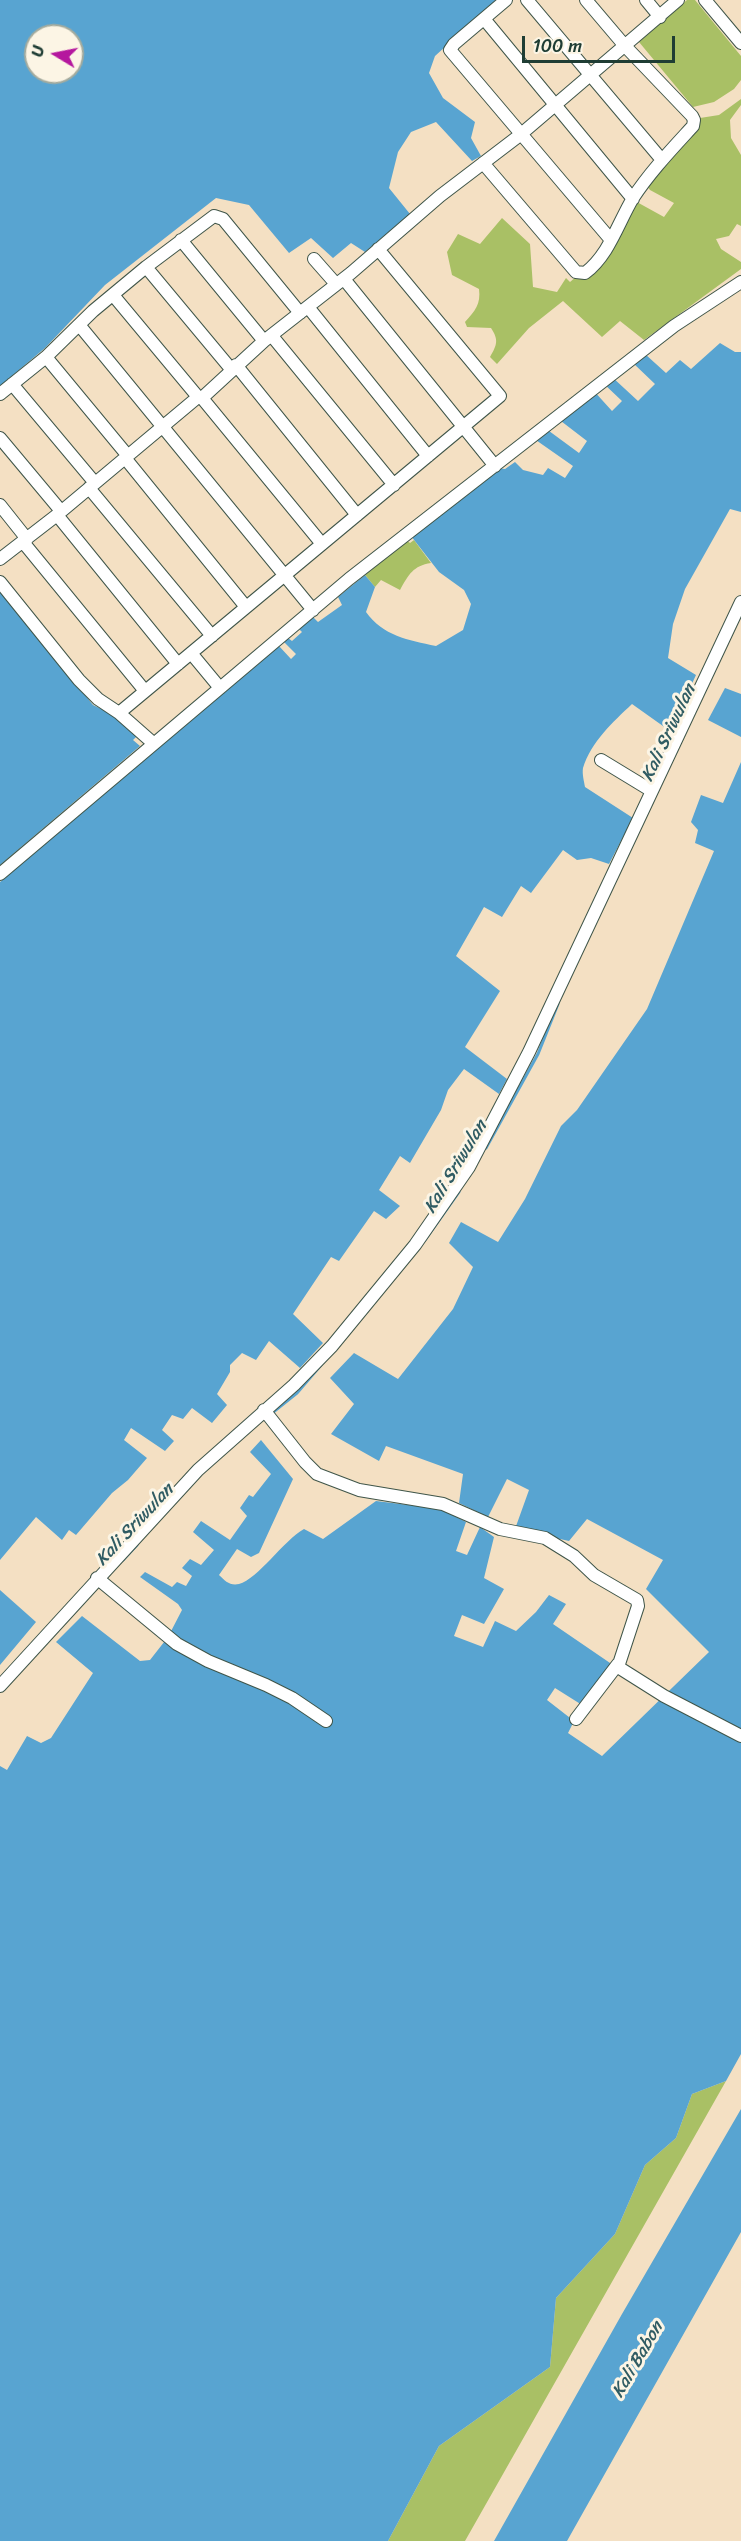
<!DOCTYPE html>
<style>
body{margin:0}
#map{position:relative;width:741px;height:2541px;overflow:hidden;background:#f4e0c3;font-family:Sriracha,sans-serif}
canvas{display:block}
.north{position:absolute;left:24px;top:24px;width:60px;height:60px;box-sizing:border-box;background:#fcf5e5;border:2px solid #a4ab9e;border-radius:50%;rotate:280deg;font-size:16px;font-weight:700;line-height:24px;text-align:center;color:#1f3d34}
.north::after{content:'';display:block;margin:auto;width:21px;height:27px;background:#b5179e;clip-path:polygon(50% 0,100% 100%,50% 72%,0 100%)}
.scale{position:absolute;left:522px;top:36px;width:153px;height:27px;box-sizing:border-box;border:3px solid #1f3d34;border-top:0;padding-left:8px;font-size:18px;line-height:21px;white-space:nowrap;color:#1f3d34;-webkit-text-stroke:4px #fcf5e5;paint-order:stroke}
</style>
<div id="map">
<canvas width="741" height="2541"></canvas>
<div class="north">U</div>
<div class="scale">100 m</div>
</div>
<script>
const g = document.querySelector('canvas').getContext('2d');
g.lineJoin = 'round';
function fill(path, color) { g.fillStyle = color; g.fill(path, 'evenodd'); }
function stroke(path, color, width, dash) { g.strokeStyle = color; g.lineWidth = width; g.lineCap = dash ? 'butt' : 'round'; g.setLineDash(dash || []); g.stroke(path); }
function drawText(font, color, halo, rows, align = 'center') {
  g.font = font + ' Sriracha,sans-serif'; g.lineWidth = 6; g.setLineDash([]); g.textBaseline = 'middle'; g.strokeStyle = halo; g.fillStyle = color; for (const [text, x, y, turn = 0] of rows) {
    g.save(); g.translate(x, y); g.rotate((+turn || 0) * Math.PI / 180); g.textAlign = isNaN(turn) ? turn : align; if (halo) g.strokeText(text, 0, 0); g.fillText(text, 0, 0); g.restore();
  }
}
fill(new Path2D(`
 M687 0H695L741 56V80L734 89 714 102 693 107 639 42Z
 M741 99V105L730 120 731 138 741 155V226L737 224 729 236 716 239 721 249 741 262V269L644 340 620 321 602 337 563 301 529 328 497 364 490 357C497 345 499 340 491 328L467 327 465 322C475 311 481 304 479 289L452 275 447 252 458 234 480 244 502 218 530 244 533 287 557 292 566 278 570 282 577 276 584 279 592 272 635 201 664 217 674 203 650 190 644 182 700 118 719 115Z
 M405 539 410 543 414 540 431 563C413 566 409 574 400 590L381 580 375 587 365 575Z
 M726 2081 465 2541H388L439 2446 550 2367 556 2298 615 2234 645 2165 676 2138 692 2094Z`), '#a9c065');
fill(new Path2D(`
 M0 0H497L435 56 429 73 443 98 475 122 471 138 481 156 472 161 436 122 411 132 398 152 389 188 410 214 365 252 351 243 333 258 311 238 289 253 249 205 216 198 105 285 45 348 0 386ZM36 36H72V72H36Z
 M720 343 735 352H741V512L730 509 685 589 673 624 668 658 696 675 670 731 632 704C613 722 591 742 583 768 582 774 584 781 585 787L633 818 609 864 591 858 577 860 563 850 531 893 521 886 502 917 484 907 456 956 500 991 465 1047 507 1079 499 1094 464 1069 448 1090 441 1110 410 1163 400 1156 379 1190 400 1206 386 1219 374 1211 339 1261 331 1257 293 1314 323 1343 300 1368 269 1341 256 1360 242 1353 230 1365V1372L217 1394 227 1405 212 1423 192 1408 183 1419 172 1415 162 1430 174 1441 165 1451 131 1428 124 1440 147 1458 128 1480 112 1493 76 1535 69 1530 62 1540 36 1517 0 1560V882L279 646 291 659 296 654 284 642 288 638 292 641 302 632 299 629 313 617 318 622 342 605 338 597 365 575 375 587 366 612C383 636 408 640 436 646L463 630 471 604 464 590 439 572 411 536 496 468 505 469 515 462 523 470 543 475 548 468 565 478 573 466 533 438 545 428 579 453 587 441 557 418 593 390 612 411 622 401 603 383 611 376 638 401 655 384 633 363 645 354 666 373 680 360 691 369Z
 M0 589 93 705 118 717 139 734 133 740 140 746 0 865Z
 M725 688 741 694V737L708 720Z
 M741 762V2054L726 2081 692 2094 676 2138 645 2165 615 2234 556 2298 550 2367 439 2446 388 2541H0V1766L7 1770 27 1736 41 1743 51 1738 93 1673 56 1642 82 1616 140 1661 150 1660 168 1637 182 1610 178 1604 140 1577 145 1572 172 1587 177 1582 186 1586 192 1576 182 1568 190 1559 201 1565 214 1550 193 1532 201 1521 230 1540 247 1516 240 1508 249 1495 253 1497 271 1474 250 1452 261 1440 293 1479 259 1553 251 1557 237 1549 219 1575C225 1581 230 1586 239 1584 258 1579 283 1541 304 1529L323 1539 376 1501 441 1509 466 1522 456 1551 467 1555 480 1527 494 1537 484 1578 504 1589 484 1624 462 1615 454 1636 483 1647 495 1621 516 1631 536 1612 549 1595 566 1604 553 1624 613 1665 582 1705 555 1688 547 1700 574 1721 568 1733 602 1756 709 1652 646 1589 663 1560 587 1519 569 1541 515 1529 529 1490 507 1479 488 1517 459 1503 463 1474 386 1446 379 1461 331 1434 354 1404 330 1378 354 1353 398 1379 453 1309 473 1267 449 1243 461 1222 498 1242 525 1199 561 1126 577 1110 647 1009 714 851 695 843 698 830 691 822 701 795 723 803Z
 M0 1590 36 1622 0 1665Z
 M741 2109V2232L567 2541H494L622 2314Z`), '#58a4d1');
stroke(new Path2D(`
 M486 1148 538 1054 558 1004
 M425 1240 459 1192
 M272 1413 297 1393 321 1365
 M123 1560 137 1545`), '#58a4d1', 3);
const street = new Path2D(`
 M506 0 454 44 450 50 611 240
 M527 0 662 160
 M646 0 660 17
 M705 0 741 43
 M485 20 633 199
 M483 163 576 272 585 273C609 255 618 223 633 198 650 172 672 149 693 126L694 120 692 116 625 46 586 0
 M181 240 264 341
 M314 259 336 284
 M146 267 231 369
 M344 279 495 466
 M113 295 198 397
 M308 307 428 456
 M80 326 313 610
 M272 336 394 485
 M46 357 128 456
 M236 365 357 515
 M12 384 95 483
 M0 394 46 357 93 311 146 267 214 216 223 219 300 313
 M202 398 322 544
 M0 438 61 511
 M125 458 246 607
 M89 488 212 636
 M0 505 27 539
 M57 515 178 664
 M23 542 145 691
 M0 559 57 515 198 397 202 398 264 341 351 273 440 196 520 135 678 0
 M0 582 79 680 98 699 119 713 153 743
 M191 653 220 688
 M119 713 500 396 378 249
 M601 760 652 791
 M0 874 349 579 674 326 741 282
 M264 1410 305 1462 317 1474 359 1490 443 1504 500 1529 545 1538 574 1556 594 1575 637 1600 638 1606 618 1667 664 1696 741 1736
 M97 1578 177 1644 208 1661 266 1685 292 1698 326 1721
 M0 1686 198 1470 294 1385 332 1346 415 1245 469 1167 529 1052 741 602
 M576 1719 618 1664`);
stroke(street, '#3f5549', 14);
stroke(street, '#fff', 12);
drawText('italic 18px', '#305c63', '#fcf5e5', [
 ["Kali Sriwulan",669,733,-65],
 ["Kali Sriwulan",456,1167,-59],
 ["Kali Sriwulan",135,1525,-47],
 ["Kali Babon",638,2360,-60]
]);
</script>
